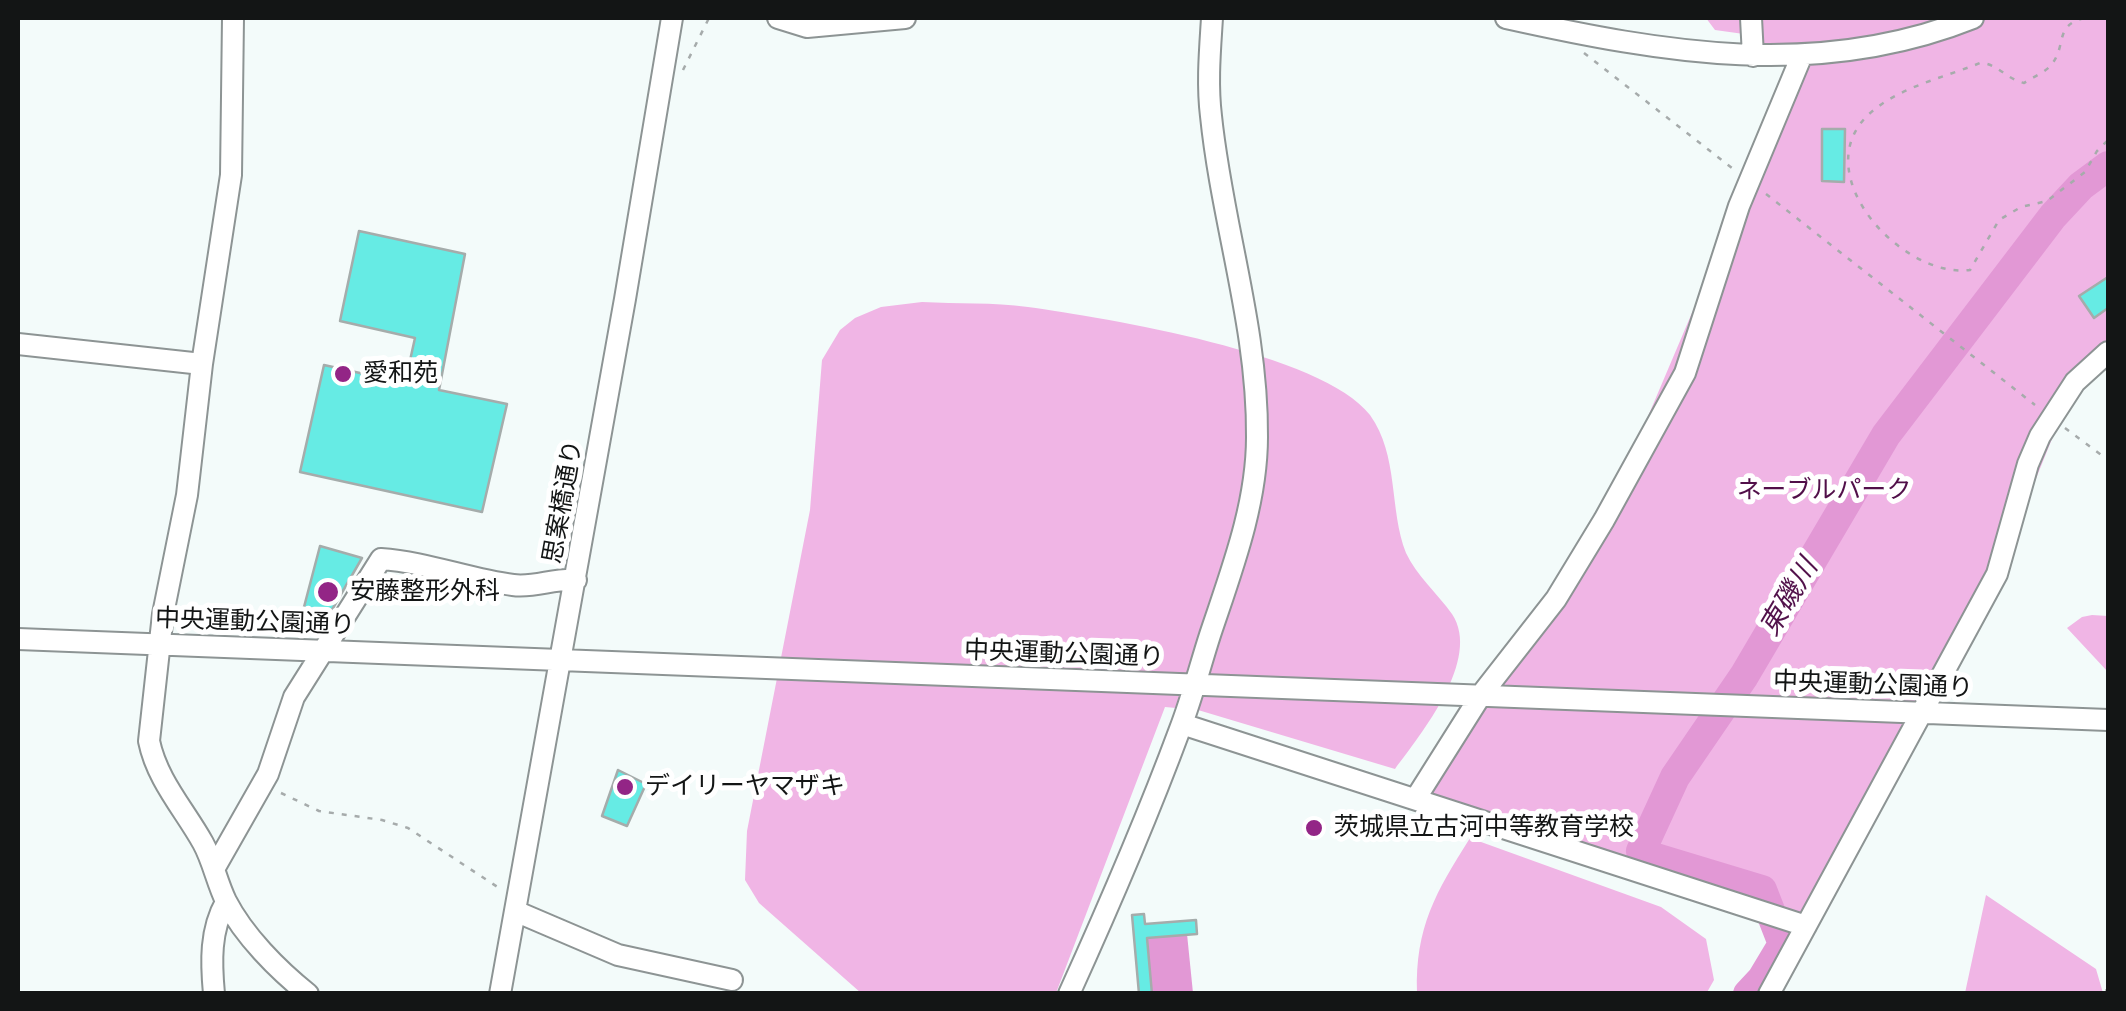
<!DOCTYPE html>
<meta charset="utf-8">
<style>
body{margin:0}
#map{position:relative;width:2126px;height:1011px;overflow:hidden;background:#f3fbfa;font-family:Signika,sans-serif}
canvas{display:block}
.frame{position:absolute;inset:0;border:20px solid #131515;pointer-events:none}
</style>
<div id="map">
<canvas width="2126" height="1011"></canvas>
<div class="frame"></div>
</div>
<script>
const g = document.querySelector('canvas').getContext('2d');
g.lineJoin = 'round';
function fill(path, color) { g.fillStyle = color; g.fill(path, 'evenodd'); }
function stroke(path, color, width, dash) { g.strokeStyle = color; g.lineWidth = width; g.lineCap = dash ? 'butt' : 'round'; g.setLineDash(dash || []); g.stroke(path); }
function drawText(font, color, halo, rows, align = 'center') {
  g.font = font + ' Signika,"Noto Sans JP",sans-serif'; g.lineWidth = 10; g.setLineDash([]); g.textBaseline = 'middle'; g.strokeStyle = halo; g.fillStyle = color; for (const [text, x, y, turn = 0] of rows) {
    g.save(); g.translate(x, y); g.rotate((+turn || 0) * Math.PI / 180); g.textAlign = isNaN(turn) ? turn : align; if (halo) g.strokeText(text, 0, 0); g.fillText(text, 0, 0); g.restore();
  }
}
fill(new Path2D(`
 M1706 18H2108V361L2075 382 1997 575 1806 926 1416 798 1604 520 1801 56H1758L1751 35 1715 30Z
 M922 302C957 304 993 302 1028 307 1106 318 1323 353 1370 415 1399 455 1389 510 1406 553 1416 575 1438 594 1452 614 1482 659 1421 734 1395 769L1198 710 1165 707 1056 993H861L759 903 745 880 747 831 810 510 822 360 840 330 855 318 881 307Z
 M2092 615 2108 616V672L2067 628 2082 617Z
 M1470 838 1661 907 1706 939 1714 980 1706 994 1417 993C1415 927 1436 892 1470 838Z
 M1986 895 2096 969 2103 993H1965Z`), '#f0b5e5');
fill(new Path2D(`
 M1187 934 1193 993H1152L1147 938Z`), '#e298d5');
stroke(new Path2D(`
 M1748 994 1762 979 1783 944 1762 890 1643 854 1641 851 1675 777 1744 676 1886 435 2053 216 2081 186 2108 166`), '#e298d5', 30);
const building = new Path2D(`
 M1822 129H1845L1844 182 1822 181Z
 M359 231 465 254 439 390 507 404 482 512 300 472 324 365 405 383 415 338 340 321Z
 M2108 277V308L2094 318 2079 296Z
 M320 546 362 558 329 615H326L318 632 299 626Z
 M618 770 646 784 627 826 602 816Z
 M1144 914 1145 924 1196 920 1197 934 1147 938 1152 994H1139L1132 915Z`);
fill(building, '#66ebe4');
stroke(building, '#a5acab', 2.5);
const minor = new Path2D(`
 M233 18 231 175 202 364 187 495 163 614 149 741C157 780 184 809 203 843 213 861 217 883 226 901 244 936 278 970 308 994
 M778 18 807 27 905 18
 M1506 18C1664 53 1818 80 1973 18
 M1751 18 1753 56
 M18 344 202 364
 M18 639 2108 720
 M1182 724 1806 926
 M1416 798 1481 695 1556 599 1604 520 1685 373 1739 206 1802 55
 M214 869 268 774 294 697 381 559C426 562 468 579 513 585 535 588 554 578 576 580
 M515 911 618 955 732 980
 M214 994C211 962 210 930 226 902
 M500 994 625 299 672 18
 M1069 994C1109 906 1147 818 1180 729 1192 698 1200 666 1210 635 1231 572 1257 505 1257 437 1258 327 1222 224 1211 116 1207 83 1210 50 1212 18
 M1769 994 1997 574 2028 464 2040 436 2075 382 2108 352`);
stroke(minor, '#8d9494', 24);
stroke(new Path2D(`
 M2084 18C2054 26 2067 44 2052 64 2046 72 2033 77 2024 83 2006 79 1997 63 1980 63 1943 78 1898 87 1868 115 1806 175 1903 279 1970 270L1999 220 2021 207 2047 201 2085 172 2097 151 2108 140
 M1584 53 1732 168
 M683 70 709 18
 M1766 194 2035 405
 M2065 428 2108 460
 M281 793 319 811 382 820 408 828 499 888
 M2106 994 2108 978`), '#a6abab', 2.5, [5, 8]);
stroke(minor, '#fff', 20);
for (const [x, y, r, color] of [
 [343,374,10,"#932586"],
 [328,592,12,"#932586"],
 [625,787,10,"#932586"],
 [1314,828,10,"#932586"]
]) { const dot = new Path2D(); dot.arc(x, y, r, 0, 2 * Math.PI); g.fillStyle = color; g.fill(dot); stroke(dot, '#fff', 4); }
drawText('25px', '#131515', '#fff', [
 ["愛和苑",363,374],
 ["安藤整形外科",350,592],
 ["デイリーヤマザキ",645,787],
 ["茨城県立古河中等教育学校",1334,828]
], 'left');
drawText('25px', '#510f49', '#fff', [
 ["ネーブルパーク",1824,491]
]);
drawText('25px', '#131515', '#fff', [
 ["思案橋通り",564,502,-80],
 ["中央運動公園通り",255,623,2],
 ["中央運動公園通り",1064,655,2],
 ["中央運動公園通り",1873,686,2]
]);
drawText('italic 28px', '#52124b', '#fff', [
 ["東磯川",1790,598,-59]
]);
</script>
